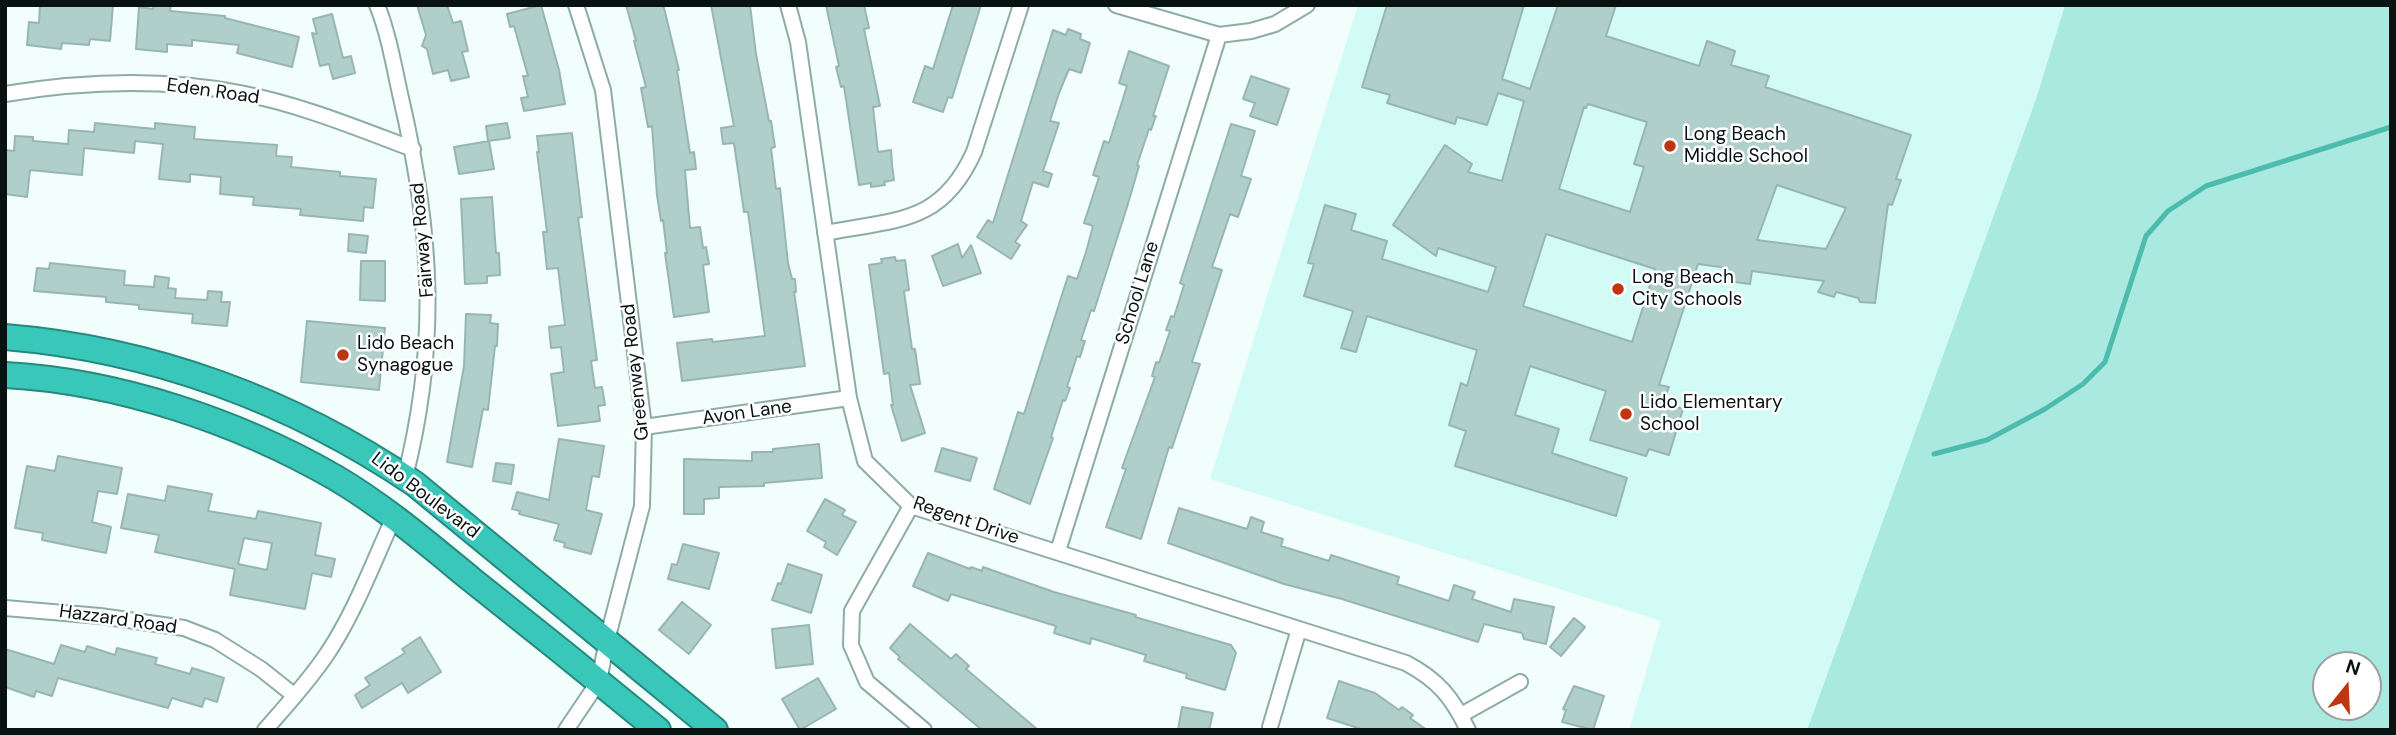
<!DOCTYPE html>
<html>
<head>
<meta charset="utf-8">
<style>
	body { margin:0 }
	#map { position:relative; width:2396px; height:735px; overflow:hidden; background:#f2fefc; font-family:"DM Sans",sans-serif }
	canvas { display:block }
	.frame { position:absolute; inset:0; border:7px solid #071211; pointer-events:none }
	.north { position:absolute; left:2312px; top:651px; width:70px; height:70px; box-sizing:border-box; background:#fff; border:2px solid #9ca0a0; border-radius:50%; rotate:18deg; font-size:19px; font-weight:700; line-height:28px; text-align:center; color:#071211 }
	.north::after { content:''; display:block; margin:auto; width:24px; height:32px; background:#be350f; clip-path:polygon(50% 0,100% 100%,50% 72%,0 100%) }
</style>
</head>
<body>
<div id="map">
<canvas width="2396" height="735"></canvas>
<div class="frame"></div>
<div class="north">N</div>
</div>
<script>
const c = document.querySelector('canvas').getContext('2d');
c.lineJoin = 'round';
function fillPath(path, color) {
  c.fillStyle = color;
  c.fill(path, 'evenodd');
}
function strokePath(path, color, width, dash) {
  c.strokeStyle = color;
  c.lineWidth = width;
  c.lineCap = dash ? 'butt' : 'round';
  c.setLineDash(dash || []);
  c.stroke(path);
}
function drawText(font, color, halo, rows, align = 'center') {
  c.font = font + ' "DM Sans",sans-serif';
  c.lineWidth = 5;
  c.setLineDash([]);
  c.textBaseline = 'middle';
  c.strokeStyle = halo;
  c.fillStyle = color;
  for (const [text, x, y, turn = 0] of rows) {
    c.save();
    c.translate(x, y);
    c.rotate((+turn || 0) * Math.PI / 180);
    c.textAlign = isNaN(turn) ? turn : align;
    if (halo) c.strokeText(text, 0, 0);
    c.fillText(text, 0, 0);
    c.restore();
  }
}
fillPath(new Path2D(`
	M1358 5H2065L2036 99 1807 730H1629L1661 621 1210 479Z`), '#d1fbf4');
fillPath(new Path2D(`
	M2065 5H2391V730H1807L2036 99ZM2368 665V707H2326V665Z`), '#aae9e0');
strokePath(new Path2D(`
	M1934 454 1987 440 2045 409 2083 384 2105 362 2146 236 2168 211 2206 186 2391 127`), '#4dbbae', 5);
const building = new Path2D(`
	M40 5H113L110 41 90 39 89 45 62 43 61 49 27 45 29 22 39 23Z
	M154 5H171L170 11 225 16V18L299 37 292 67 237 53 239 45 192 40V46L167 44V52L136 49 139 7 153 9Z
	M417 5H447L453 23 461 21 468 51 462 52 469 77 451 81 448 70 433 74 427 49 422 46 426 35Z
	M541 5 559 70 565 104 524 111 521 98 528 97 523 76H528L514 26 510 27 507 14Z
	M626 5H663L665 12 679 70H677L690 153 694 152 696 169 685 170 690 228 700 227 703 248 706 247 709 264 703 265 709 312 674 317 665 253H667L663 220 661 221 657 195 652 126 648 127 641 88 646 87 634 41H636Z
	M711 5H750L756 54 769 121H771L775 147 771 148 776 189 780 188 788 263 792 279H795L796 292H794L805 366 682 381 677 343 712 339 713 342 765 336 748 212H744L734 143 723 144 721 128 734 126Z
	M826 5H864L869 28 864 29 880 106 873 107 878 152 891 150 892 164 894 180 884 182 885 185 871 187V183L859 185 844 86 841 87 836 67 839 66Z
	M953 5H981L952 98 948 97 943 112 913 102 925 66 933 69Z
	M1387 5H1524L1502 79 1530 89 1558 5H1616L1606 36 1699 66 1707 41 1735 51 1731 65 1769 76 1765 87 1911 135 1896 179 1901 180 1892 205 1888 204 1875 303 1860 302 1858 298 1836 292 1834 297 1818 292 1824 281 1752 271 1750 284 1726 281 1728 268 1698 264 1659 385 1669 387 1663 403 1683 409 1669 455 1649 449 1646 456 1590 440 1606 391 1530 366 1515 415 1559 429 1552 453 1627 478 1616 516 1455 466 1466 431 1449 425 1461 383 1467 386 1477 350 1367 316 1356 352 1341 348 1353 311 1304 296 1314 264 1308 263 1325 205 1356 214 1351 230 1387 241 1382 259 1488 292 1496 267 1438 248 1436 256 1393 225 1445 145 1472 164 1468 172 1502 181 1524 101 1498 93 1487 125 1457 117 1455 124 1387 103 1390 95 1362 87ZM1588 104 1647 122 1634 164 1644 167 1630 212 1559 189 1584 107 1586 108ZM1777 185 1846 208 1826 249 1757 240ZM1546 234 1655 269 1632 342 1523 306Z
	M332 14 343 58 351 56 355 73 333 79 329 64 320 66 312 33 317 34 313 19Z
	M1068 29 1081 34 1080 39 1090 43 1081 73 1069 69 1059 93 1050 121 1059 123 1043 171 1052 174 1048 187 1033 182 1021 221 1027 225 1015 242 1020 245 1011 259 977 237 988 220 993 223 1053 30 1066 35Z
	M1129 51 1169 66 1153 116H1156L1151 130 1149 129 1137 165 1139 166 1127 207 1094 311 1091 310 1081 340 1085 341 1080 357 1077 356 1067 387 1070 388 1065 401 1063 400 1051 437 1053 438 1030 504 994 489 1018 412 1024 414 1068 276 1077 279 1086 252 1093 226 1084 223 1099 177 1093 175 1104 141 1109 143 1127 86 1119 83Z
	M1251 76 1289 89 1277 125 1250 116 1255 103 1243 99Z
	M95 123 155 129V123L195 127 194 139 277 145 276 156 292 157 291 167 340 172V176L376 179 373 208 364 207 363 221 300 215 301 209 253 205 254 197 220 194 221 177 190 174V182L159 179 163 144 135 141 134 153 84 148 82 175 30 170 27 197 5 194V150L14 151 15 136 33 137V141L68 144 69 130 94 132Z
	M507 123 510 138 488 141 486 126Z
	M1231 124 1255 131 1241 176 1251 179 1238 217 1230 214 1212 267 1222 270 1192 362 1200 364 1172 448 1169 447 1141 539 1106 527 1126 469 1122 468 1127 454 1155 377 1152 376 1156 362 1159 363 1170 331 1166 330 1171 316 1174 317 1184 285 1180 283Z
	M572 133 582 217 578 218 597 360 591 361 595 388 602 387 605 405 598 406 600 421 558 426 551 374 564 372 561 347 551 348 549 327 565 325 558 268 547 269 543 232H547L537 152H539L537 136Z
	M489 141 494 169 459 174 454 147Z
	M492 197 496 253H499L500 275 487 276V283L465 284 461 199Z
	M349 234 368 236 366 253 348 251Z
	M958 244 962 258 971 245 981 273 943 286 932 256Z
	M895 257 896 261 905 260 909 290 904 291 912 349H915L920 384 910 385 925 433 902 441 891 405H893L889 373 884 374 869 265 882 263 881 259Z
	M361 261H385V301L360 300Z
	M50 263 125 271 124 285 154 287 155 276 169 278 168 288 176 289 175 298 207 300 208 291 222 292 221 302H230L227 326 192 323 193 314 139 309V305L106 302V297L34 291 37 268 49 269Z
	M466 314 491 315 490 323 498 324 497 346H495L488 410 483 409 472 467 447 462 464 366Z
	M307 321 385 328 379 390 301 382Z
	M559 439 604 446 599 477 592 476 586 510 602 514 591 554 564 547 565 543 554 540 559 524 519 514 520 511 512 509 517 492 549 500Z
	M819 444 822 478 764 483V486L719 487V498L704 499V514H684V459L752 461V452H773V449Z
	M942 448 977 458 970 481 935 471Z
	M58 456 122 468 117 494 98 491 92 522 111 527 106 553 42 540 43 533 15 528 27 466 55 471Z
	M496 463 514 465 511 484 493 481Z
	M168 486 212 494 208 511 256 519 258 511 321 523 315 555 335 559 331 577 312 573 305 609 230 595 235 569 155 552 159 535 121 528 128 494 165 501ZM244 538 272 543 267 570 238 564Z
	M825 499 845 510 842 515 856 522 837 555 824 547 826 542 807 531Z
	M1179 508 1247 529 1251 517 1264 522 1261 532 1283 539 1281 546 1329 561 1331 555 1399 577 1397 584 1449 601 1454 585 1475 592 1472 599 1511 612 1514 599 1554 607 1546 644 1524 639 1522 633 1484 624 1478 642 1342 599 1284 584 1168 543Z
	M683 544 719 553 709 589 668 579 672 564 677 565Z
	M928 553 970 569 971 567 982 571 983 567 1054 592 1136 615 1135 617 1231 645 1236 653 1225 690 1186 678 1187 674 1144 661 1146 655 1091 638 1090 644 1054 633 1056 626 951 594 948 601 913 586Z
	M788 564 822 575 811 613 772 600 778 583 781 584Z
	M682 602 711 625 689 654 659 630Z
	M1574 618 1585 627 1561 656 1550 647Z
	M910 624 951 659 956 654 969 666 966 669 1038 730H982L957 709 898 659 900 657 890 648Z
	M809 625 813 664 776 668 772 629Z
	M420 637 441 672 408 693 402 683 362 708 355 695 370 685 365 678 405 653 402 649Z
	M61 645 85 652 87 646 115 655 117 648 157 658 155 664 190 674 192 668 224 678 217 702 205 698 202 707 172 698 168 708 58 678 52 696 36 691 34 697 5 687V649L54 664Z
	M818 678 836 709 800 730 782 699Z
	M1339 681 1375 693 1399 710 1402 707 1413 715 1410 718 1427 730H1364L1327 718Z
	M1574 686 1604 696 1593 730 1562 722 1566 710 1563 709Z
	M1182 707 1213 713 1209 730H1178Z`);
fillPath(building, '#b0cfca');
strokePath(building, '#98b6b1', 2);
const street = new Path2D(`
	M377 5C389 35 394 67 401 98 432 232 439 343 405 477
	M788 5 798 42 849 398 865 461 911 506 1406 663C1438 680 1452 697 1468 730
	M1116 5 1219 35 1251 31 1275 24 1307 5
	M5 94C83 81 162 78 240 93 299 104 357 128 413 149
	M825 233C896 219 941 225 974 152L1021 5
	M644 427 849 398
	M911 506 852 611 851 645 867 682 924 730
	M1058 551 1219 35
	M5 608 100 616 184 628 215 640 261 669 295 696
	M1461 715 1520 682
	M1270 727 1299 629
	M265 730C286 706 309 681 327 654 355 612 373 563 394 517
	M566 730 599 681 607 640 642 506 644 427 603 90 576 5`);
const highway = new Path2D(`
	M5 337C152 349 293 401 415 484L715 730
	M5 375C118 381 239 422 336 478 385 507 428 544 472 580 534 629 596 679 658 730`);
strokePath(street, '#8eaca7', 18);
strokePath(highway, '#27887e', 28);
strokePath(street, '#fff', 14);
strokePath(highway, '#38c7b9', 24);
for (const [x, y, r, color] of [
	[1670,146,7,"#be350f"],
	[1618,289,7,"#be350f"],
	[343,355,7,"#be350f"],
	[1626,414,7,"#be350f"]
]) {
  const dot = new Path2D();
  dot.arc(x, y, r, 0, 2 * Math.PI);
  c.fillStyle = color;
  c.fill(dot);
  strokePath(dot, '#fff', 2.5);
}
drawText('19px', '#071211', '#fff', [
	["Eden Road",213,92,8],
	["Fairway Road",423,240,-95],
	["School Lane",1138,293,-73],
	["Greenway Road",636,372,-96],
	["Avon Lane",747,413,-8],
	["Lido Boulevard",425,496,37],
	["Regent Drive",966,521,19],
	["Hazzard Road",118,620,8]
]);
drawText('19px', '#071211', '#fff', [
	["Long Beach",1684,135],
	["Middle School",1684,157],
	["Long Beach",1632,278],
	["City Schools",1632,300],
	["Lido Beach",357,344],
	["Synagogue",357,366],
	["Lido Elementary",1640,403],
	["School",1640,425]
], 'left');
</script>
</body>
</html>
